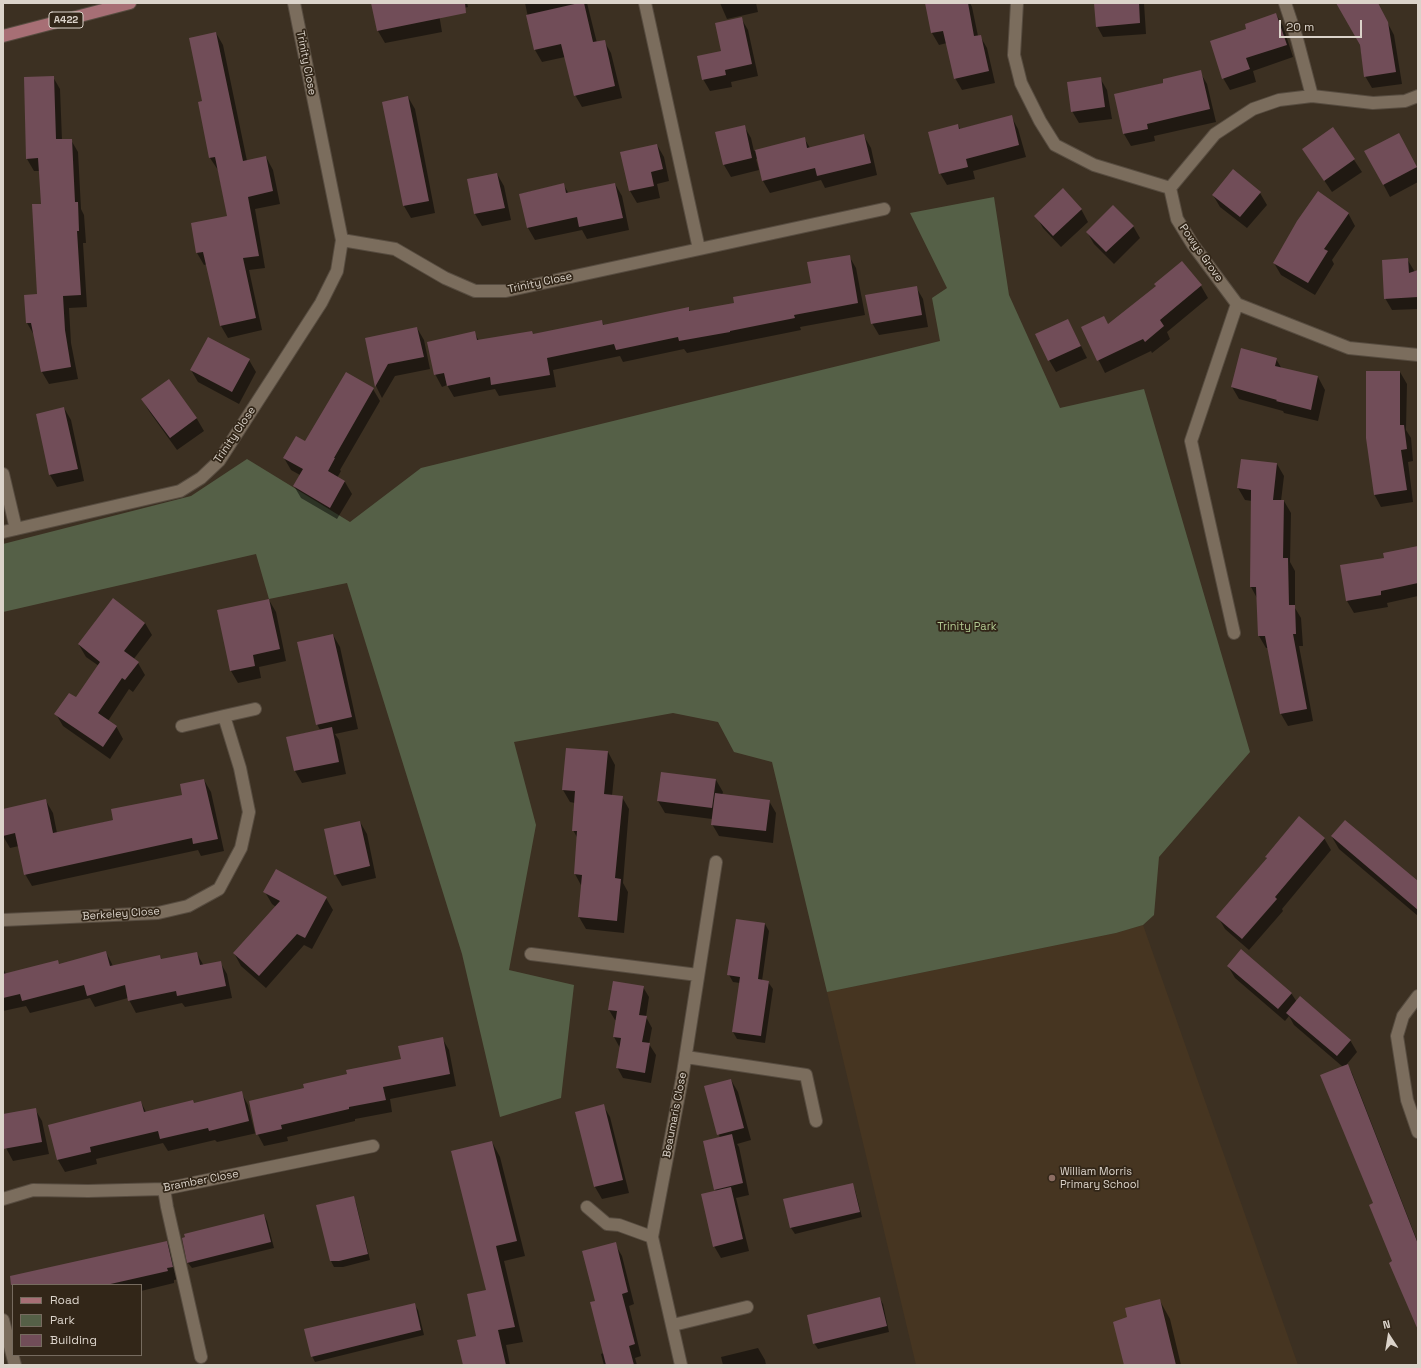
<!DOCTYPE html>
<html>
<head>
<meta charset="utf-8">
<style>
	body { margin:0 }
	#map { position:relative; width:1421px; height:1368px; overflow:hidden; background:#3c3022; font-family:"Space Grotesk",sans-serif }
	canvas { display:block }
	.frame { position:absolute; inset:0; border:4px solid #dbd3ca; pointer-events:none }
	.legend { position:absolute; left:12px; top:1284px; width:130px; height:72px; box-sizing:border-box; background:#322618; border:1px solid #766b5f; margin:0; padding:5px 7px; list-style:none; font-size:12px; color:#dbd3ca }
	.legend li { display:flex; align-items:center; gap:8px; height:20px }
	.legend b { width:20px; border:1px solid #766b5f }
	.north { position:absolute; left:1369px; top:1316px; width:40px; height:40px; -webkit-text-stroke:3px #322618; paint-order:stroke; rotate:348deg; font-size:11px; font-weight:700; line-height:16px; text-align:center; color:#dbd3ca }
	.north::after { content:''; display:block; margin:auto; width:14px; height:18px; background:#dbd3ca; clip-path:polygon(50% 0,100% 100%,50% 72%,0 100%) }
	.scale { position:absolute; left:1279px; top:20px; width:83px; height:18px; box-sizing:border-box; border:2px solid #dbd3ca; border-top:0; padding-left:5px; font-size:12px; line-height:14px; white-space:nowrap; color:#dbd3ca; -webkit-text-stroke:3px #322618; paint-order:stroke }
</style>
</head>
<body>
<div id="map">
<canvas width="1421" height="1368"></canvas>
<div class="frame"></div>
<ul class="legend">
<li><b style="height:5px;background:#a76f75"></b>Road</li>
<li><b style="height:11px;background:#556047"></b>Park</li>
<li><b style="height:11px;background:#714d58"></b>Building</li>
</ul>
<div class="north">N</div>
<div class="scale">20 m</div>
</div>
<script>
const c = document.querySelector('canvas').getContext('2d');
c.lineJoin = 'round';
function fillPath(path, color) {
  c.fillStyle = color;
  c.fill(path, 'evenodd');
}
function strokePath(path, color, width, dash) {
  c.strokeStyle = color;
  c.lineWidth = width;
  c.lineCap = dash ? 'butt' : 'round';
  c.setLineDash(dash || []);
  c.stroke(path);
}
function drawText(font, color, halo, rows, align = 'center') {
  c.font = font + ' "Space Grotesk",sans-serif';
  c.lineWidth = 3.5;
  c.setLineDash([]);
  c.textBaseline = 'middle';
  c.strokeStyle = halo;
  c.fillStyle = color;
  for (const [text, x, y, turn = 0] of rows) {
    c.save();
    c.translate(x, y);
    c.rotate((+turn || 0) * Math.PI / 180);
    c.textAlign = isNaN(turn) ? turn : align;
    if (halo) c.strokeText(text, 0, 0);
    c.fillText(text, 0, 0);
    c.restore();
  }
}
fillPath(new Path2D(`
	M1143 925 1298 1365H916L827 992 1116 933Z`), '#463521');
fillPath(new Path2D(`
	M994 197 1009 295 1060 408 1144 389 1250 752 1159 857 1154 915 1143 925 1116 933 827 992 772 762 734 752 718 722 673 713 514 742 536 825 509 970 574 985 561 1098 500 1117 462 954 347 583 269 599 256 554 3 612V544L191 496 247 459 350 522 421 468 940 341 932 298 947 288 910 213Z`), '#556047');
fillPath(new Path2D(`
	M372 3H467L468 7 439 14 442 32 385 43 378 31Z
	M525 3H587L597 43 604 41 611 53 622 98 582 107 575 95 565 57 542 62 535 50Z
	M720 3H756L758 12 727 19Z
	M926 3H970L972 7 978 36H980L987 48 995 83 962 90 955 78 947 43 939 45 932 33Z
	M1095 3H1144L1146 34 1103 37 1097 26Z
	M1338 3H1377L1394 35 1402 84 1372 88 1365 76 1360 45Z
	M1276 14 1283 26 1293 57 1253 71 1256 82 1230 90 1223 78 1248 29Z
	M741 18 748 30 758 76 731 82 732 87 710 91 703 79 722 52Z
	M216 33 223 45 247 161 266 157 273 170 280 204 255 209 265 268 249 270 262 330 228 338 221 326 207 264 204 265 197 253 228 217 218 170 210 158 203 102Z
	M1200 72 1207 84 1216 122 1154 136 1155 141 1131 146 1124 134 1115 95 1164 83Z
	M53 77 60 89 62 140H71L78 152 81 209 84 215 86 243H83L87 307 69 308 71 343 78 379 49 384 42 372 34 335 27 323 38 295 42 205 40 171H34L27 159Z
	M1100 78 1107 90 1112 119 1079 123 1072 111Z
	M408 97 415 109 435 213 411 218 404 206Z
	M1011 116 1018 129 1026 157 973 171 975 179 947 185 940 173 958 125 960 129Z
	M744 126 751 138 754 151 804 138 810 148 864 136 871 148 877 175 825 188 821 180 770 193 763 181 758 158 756 159 759 170 731 177 724 165Z
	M1333 128 1362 172 1332 192 1303 149Z
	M657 145 664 157 669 181 657 184 660 198 637 203 630 191 621 152Z
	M1405 146 1418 170V182L1390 197 1366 152Z
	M497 174 504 186 511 220 482 226 475 214 468 180Z
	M563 184 569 194 615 184 622 196 629 230 587 239 582 230 535 240 528 228 520 194Z
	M1260 193 1267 205 1247 228 1220 207 1213 195Z
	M1081 209 1088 222 1061 247 1043 228 1036 216Z
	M1348 213 1355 226 1332 260 1334 264 1315 295 1281 275 1274 263Z
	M1133 226 1140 238 1114 264 1094 244 1087 232Z
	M849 256 856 268 865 315 800 327 801 330 687 353 684 349 623 362 620 356 553 370 556 387 499 396 495 389 454 397 447 385 442 387 435 374 474 332 479 341 534 335 602 321 604 326 688 308 690 311 735 304 812 283Z
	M1407 259 1415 272 1418 271V309L1392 310 1385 298Z
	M1182 262 1201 286 1208 298 1167 332 1170 339 1152 353 1151 351 1105 373 1082 327 1109 325 1157 287Z
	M916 287 923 299 928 327 879 335 872 323Z
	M1068 320 1087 358 1056 372 1049 360Z
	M417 328 424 340 430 369 395 376 382 398 376 386 366 339Z
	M1276 359 1282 369 1318 377 1325 390 1318 421 1284 413 1283 411 1239 399 1232 387Z
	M249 360 256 372 239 404 198 382 191 370Z
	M1400 372 1407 384 1406 430 1411 438 1413 461 1408 462 1413 502 1381 507 1374 494Z
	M169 380 197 419 204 431 177 450 149 411 142 399Z
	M373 389 380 401 340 470 341 471 337 478 345 482 352 494 337 519 301 498 294 486 300 475 291 470 284 458 306 442Z
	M64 408 71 420 84 481 57 487 50 475Z
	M1277 464 1284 476 1281 501H1284L1291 513 1290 562 1295 571V608L1301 618 1303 646H1299L1313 721 1288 726 1281 714 1268 648H1266L1259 636 1257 598 1251 587 1252 501 1245 500 1238 488Z
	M1418 551V596L1387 603 1388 607 1354 613 1347 601 1385 559Z
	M269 600 276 612 286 661 259 667 261 678 238 683 231 671 218 611Z
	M145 623 152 635 133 660 138 663 145 675 133 692 129 689 108 721 116 726 123 739 110 759 63 726 56 714 76 699 99 666 86 657 79 645Z
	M333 635 340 647 358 729 335 734 339 740 346 774 302 783 295 771 288 737 320 730 317 724Z
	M608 752 615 765 612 796 622 797 629 809 623 883 628 892 624 933 586 929 579 917 582 887 575 874 578 839 573 830 575 803 570 802 563 790Z
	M204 780 211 792 224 851 201 856 198 850 32 886 25 874 19 846 10 848 3 836V810L46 801 53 813 57 833 114 820 183 796Z
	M716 780 723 792 722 795 769 801 776 813 773 843 719 836 712 824V819L665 813 658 801Z
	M360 822 367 834 376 878 342 886 335 874Z
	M1332 837 1418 883V916L1339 849Z
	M1324 838 1331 850 1282 909 1283 911 1249 950 1225 929 1218 917 1267 859 1266 857Z
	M265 892 326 898 333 910 312 949 304 945 266 988 241 966 234 953 276 907 272 904Z
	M765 924 769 931 762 981 768 982 773 989 765 1043 737 1039 733 1032 740 983 733 982 729 975Z
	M106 952 113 966 160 956 162 960 197 954 204 966 220 962 227 974 232 998 185 1007 182 1003 136 1013 128 998 95 1007 90 998 30 1013 26 1006 3 1011V968L6 974 57 961 60 965Z
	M1228 966 1291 993 1297 1002 1350 1040 1357 1052 1347 1064 1352 1073 1418 1243V1321L1394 1262 1375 1204 1343 1067 1294 1025 1289 1016 1285 1021 1235 978Z
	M643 987 649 997 646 1017 652 1028 649 1044 656 1055 651 1083 623 1078 617 1067 620 1048 614 1037 617 1020H615L609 1010Z
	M442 1038 449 1050 456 1086 390 1099 392 1112 355 1119V1121L287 1137 288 1141 264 1146 257 1133 217 1142 215 1140 168 1151 163 1143 96 1159 97 1164 65 1172 58 1160 49 1126 141 1102 146 1112 194 1104 241 1092 248 1105 255 1133 305 1089 348 1074 402 1060Z
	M731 1080 738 1092 751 1140 737 1144 739 1147 749 1195 736 1198 749 1251 721 1258 714 1246 716 1192 715 1189 720 1138 705 1087Z
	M603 1105 610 1117 629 1193 602 1199 595 1187 576 1112Z
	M35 1109 42 1121 49 1154 13 1161 6 1148 3 1135V1115Z
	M492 1142 500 1157 525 1256 504 1261 523 1342 506 1345 510 1365H464L477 1336 487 1291Z
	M852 1184 855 1190 862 1217 795 1234 791 1228 784 1200Z
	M353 1197 356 1203 370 1260 343 1267H334L331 1261 317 1205Z
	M264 1215 267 1221 274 1248 192 1268 188 1263 183 1238Z
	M167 1242 174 1254 179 1279 174 1280V1283L141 1291V1285H46Z
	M615 1244 622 1256 634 1304 629 1306 641 1356 635 1358 637 1365H604L601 1354 604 1353 596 1302Z
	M880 1299 883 1304 889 1332 818 1349 814 1343Z
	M1160 1301 1170 1319 1181 1365H1125L1128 1318Z
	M414 1304 418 1310 424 1335 315 1362 312 1356Z
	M758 1348 765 1360 766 1365H723L721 1357Z`), '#0007');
fillPath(new Path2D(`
	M371 3H465L466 13 377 31Z
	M579 3H584L593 42 605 40 615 86 574 96 561 44 534 50 526 15Z
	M925 3H968L974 36 981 35 989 71 954 79 943 31 931 33Z
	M1094 3H1139L1140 23 1096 27Z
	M1336 3H1378L1388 22 1396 72 1364 77 1360 45Z
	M1276 13 1287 45 1246 58 1250 69 1222 79 1210 41 1246 29 1245 24Z
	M742 17 752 64 725 70 726 75 702 80 697 56 721 51 715 23Z
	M216 32 243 161 266 156 273 191 248 197 259 256 243 258 256 318 220 326 203 252 196 253 191 223 227 216 215 157 209 158 198 102 202 101 189 38Z
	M1201 70 1210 109 1147 124 1148 129 1123 134 1114 94 1163 83V79Z
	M54 76 56 139H72L75 202H78L79 231H77L81 295 63 296 65 330 71 367 41 372 31 323H26L24 295 37 294 32 204H41L38 158 26 159 24 77Z
	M1101 77 1105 107 1071 112 1067 82Z
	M408 96 429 201 403 206 382 102Z
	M1012 115 1019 145 966 159 968 167 939 174 928 132 958 124 959 129Z
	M745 125 752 158 723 165 715 132Z
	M1333 127 1355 159 1324 181 1302 149Z
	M1399 133 1417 167 1383 185 1364 151Z
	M864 134 871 163 817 176 815 168 762 181 755 150 805 137 807 148Z
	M657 144 663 169 651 172 654 186 629 191 620 152Z
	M1233 169 1261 192 1240 217 1212 195Z
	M497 173 505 208 474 214 467 179Z
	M564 183 566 193 615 183 623 218 579 227 577 217 527 228 519 194Z
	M1063 188 1082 209 1053 236 1034 216Z
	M1318 191 1349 213 1324 249 1328 251 1308 283 1273 263 1297 221Z
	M1113 205 1134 226 1106 252 1086 232Z
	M850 255 858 303 794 315 795 318 730 331V332L679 341 678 337 616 350 614 344 547 358 550 375 491 385 490 377 447 386 444 373 434 375 427 342 475 331 477 340 532 331 533 334 602 320 603 325 689 307V311L734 303 733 297 811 283 807 262Z
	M1408 258 1409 273 1418 270V297L1384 299 1382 260Z
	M1182 261 1202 285 1160 320 1164 326 1145 342 1143 339 1097 361 1081 327 1104 316 1108 324 1156 286 1154 284Z
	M917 286 922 315 871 324 865 295Z
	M1068 319 1081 346 1048 361 1035 334Z
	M417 327 424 357 388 364 375 387 365 338Z
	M208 337 250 359 232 392 190 370Z
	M1241 348 1277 358 1275 366 1318 376 1311 410 1276 401 1277 400 1231 387Z
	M1366 371H1400V425H1404L1407 449 1401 450 1407 490 1374 495 1366 438Z
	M346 372 374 388 334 458H335L328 471 345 481 330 508 293 486 303 469 283 458 296 436 305 441Z
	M169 379 197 418 170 438 141 399Z
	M64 407 78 469 49 475 36 414Z
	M1241 459 1277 463 1273 500H1284L1283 558H1288L1289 605H1295L1296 634H1293L1307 709 1280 714 1265 636H1258L1256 587H1250L1251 490 1237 488Z
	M1418 546V583L1381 591V595L1346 601 1340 565 1384 558 1383 553Z
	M113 598 145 623 124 651 139 662 125 680 122 678 98 713 117 726 103 747 54 714 69 693 76 697 100 662 78 644Z
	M269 599 280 649 253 655 255 666 230 671 217 610Z
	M333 634 352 717 316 725 297 642Z
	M332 727 339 762 294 771 286 737Z
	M566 748 608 751 604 794 623 796 615 878 621 879 617 921 578 917 582 875 574 874 577 831H572L575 791 562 790Z
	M661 772 716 779 712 808 657 801Z
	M204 779 218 839 193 844 192 838 24 875 15 833 3 836V809L46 799 53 833 113 820 111 809 182 795 180 784Z
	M715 793 770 800 766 831 711 825Z
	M1299 816 1325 838 1275 897 1277 899 1242 939 1216 917 1267 858 1265 857Z
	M1345 820 1418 881V910L1331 836Z
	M360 821 370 866 334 875 324 829Z
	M276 869 327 897 305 938 297 934 259 976 233 953 280 901 263 892Z
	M736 919 765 923 758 979 769 981 761 1036 732 1032 740 977 727 975Z
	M1241 949 1292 993 1278 1009 1227 966Z
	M106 951 110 966 160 955 161 959 197 952 200 965 221 961 226 986 177 996 176 991 128 1001 125 985 87 996 84 985 22 1001 20 994 3 998V974L58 960 59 964Z
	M613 981 644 986 639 1015 647 1016 642 1042 650 1043 645 1073 616 1068 621 1038 613 1037 617 1011 608 1010Z
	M1300 996 1351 1040 1337 1056 1286 1013Z
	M443 1037 450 1074 383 1087 386 1100 349 1107V1109L281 1125 282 1129 256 1135 249 1101 304 1088 303 1084 347 1074 346 1070 401 1059 398 1046Z
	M1348 1064 1418 1244V1330L1389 1263 1392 1261 1369 1205 1373 1203 1320 1075Z
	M731 1079 744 1128 717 1135 704 1086Z
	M242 1091 249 1121 209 1131 208 1128 160 1139 158 1131 90 1147 91 1152 57 1160 48 1125 141 1101 144 1112 193 1100 194 1103Z
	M604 1104 623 1180 594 1187 575 1112Z
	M36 1108 42 1142 3 1149V1114Z
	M732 1134 743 1183 714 1190 703 1141Z
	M492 1141 517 1241 496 1246 515 1327 498 1330 506 1365H463L457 1340 476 1336 467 1294 486 1290 451 1151Z
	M853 1183 860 1212 790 1228 783 1199Z
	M731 1187 743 1239 713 1247 701 1194Z
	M354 1196 368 1254 339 1261H330L316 1205Z
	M264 1214 271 1242 187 1263 182 1238 185 1237 184 1234Z
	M167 1241 173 1267 167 1268 168 1271 106 1285H11L10 1276Z
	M616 1242 628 1292 622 1294 635 1344 629 1346 634 1365H606L590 1302 595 1301 582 1251Z
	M880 1297 887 1326 813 1344 807 1315Z
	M1160 1299 1176 1365H1124L1113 1322 1127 1317 1125 1308Z
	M415 1303 421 1330 311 1357 304 1329Z`), '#714d58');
const minor = new Path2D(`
	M645 3 699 249
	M1017 3 1014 55 1021 83 1040 121 1055 145 1094 165 1170 188 1177 219 1193 245 1237 304 1349 348 1418 355
	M1285 3 1297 39 1312 96
	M1170 188 1215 134 1253 109 1279 100 1312 96 1373 103 1405 101 1418 96
	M342 240 395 249 445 278 475 291H506L884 209
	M3 474 16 529
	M3 532 180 491 201 478 219 461 321 303 337 271 342 240 294 3
	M1234 633 1191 441 1237 304
	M224 716 255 709
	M3 920 158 913 188 906 219 889 241 848 249 812 240 768 224 716 182 726
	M531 954 698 975
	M1418 996 1403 1016 1397 1036 1407 1100 1418 1132
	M686 1057 806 1075 816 1121
	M164 1189 167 1207 201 1357
	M3 1199 33 1190 88 1191 164 1189 373 1146
	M587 1207 607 1224 619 1225 652 1237
	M3 1320 15 1365
	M673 1325 747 1307
	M681 1365 652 1237 682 1079 716 862`);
const major = new Path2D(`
	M3 36 130 3`);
strokePath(minor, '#574c40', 14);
strokePath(major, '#574c40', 14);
strokePath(minor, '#7b6d5d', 12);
strokePath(major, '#a76f75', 12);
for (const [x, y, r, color] of [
	[1052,1178,4,"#8d6e63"]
]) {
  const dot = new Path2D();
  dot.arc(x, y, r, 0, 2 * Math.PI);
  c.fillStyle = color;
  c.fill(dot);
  strokePath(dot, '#322618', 1.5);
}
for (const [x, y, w] of [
	[66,20,34]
]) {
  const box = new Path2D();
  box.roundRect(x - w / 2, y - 8, w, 16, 3);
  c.fillStyle = '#322618';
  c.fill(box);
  strokePath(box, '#dbd3ca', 1);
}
drawText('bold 10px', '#dbd3ca', null, [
	["A422",66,20]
]);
drawText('11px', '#dbd3ca', '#322618', [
	["Trinity Close",306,63,79],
	["Powys Grove",1201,253,55],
	["Trinity Close",540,283,-12],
	["Trinity Close",235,435,-56],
	["Berkeley Close",121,914,-4],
	["Beaumaris Close",675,1115,-79],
	["Bramber Close",201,1181,-11]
]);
drawText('11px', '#b0c890', '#322618', [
	["Trinity Park",967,627]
]);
drawText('11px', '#dbd3ca', '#322618', [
	["William Morris",1060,1172],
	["Primary School",1060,1185]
], 'left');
</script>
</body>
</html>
